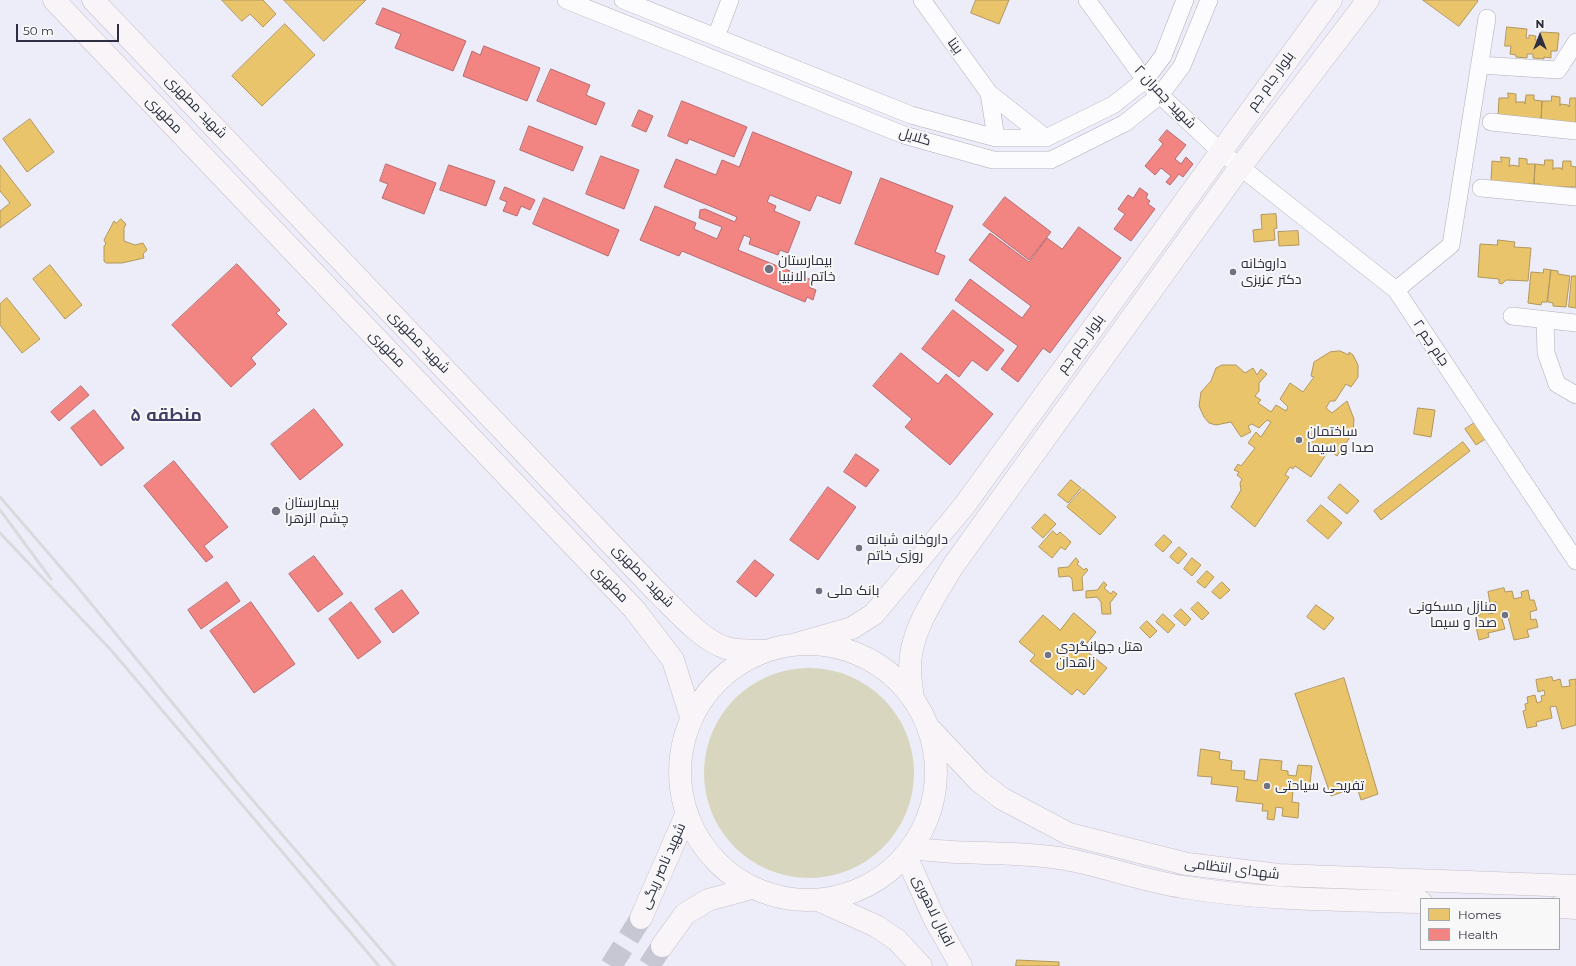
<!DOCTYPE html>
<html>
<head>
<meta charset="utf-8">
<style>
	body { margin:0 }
	#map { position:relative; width:1576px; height:966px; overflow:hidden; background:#ededf9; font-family:Montserrat,sans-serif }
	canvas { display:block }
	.legend { position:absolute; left:1420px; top:898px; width:140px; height:52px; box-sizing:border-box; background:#f8f8f8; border:1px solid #a7a7af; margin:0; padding:5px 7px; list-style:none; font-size:12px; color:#2d2e41 }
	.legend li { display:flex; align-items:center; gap:8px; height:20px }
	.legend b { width:20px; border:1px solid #a7a7af }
	.north { position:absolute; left:1520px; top:16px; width:40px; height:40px; -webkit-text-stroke:3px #f8f8f8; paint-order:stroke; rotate:0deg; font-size:11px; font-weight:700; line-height:16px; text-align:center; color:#2d2e41 }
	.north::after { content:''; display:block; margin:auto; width:14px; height:18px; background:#2d2e41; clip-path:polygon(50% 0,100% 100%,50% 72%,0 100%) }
	.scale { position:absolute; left:16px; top:24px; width:103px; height:18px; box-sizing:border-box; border:2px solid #2d2e41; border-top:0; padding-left:5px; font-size:12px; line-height:14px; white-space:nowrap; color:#2d2e41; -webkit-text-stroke:3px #f8f8f8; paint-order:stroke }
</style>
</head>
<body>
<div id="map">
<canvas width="1576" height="966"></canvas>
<ul class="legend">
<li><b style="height:11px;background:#e9c46a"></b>Homes</li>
<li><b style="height:11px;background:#f28482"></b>Health</li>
</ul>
<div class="north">N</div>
<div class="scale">50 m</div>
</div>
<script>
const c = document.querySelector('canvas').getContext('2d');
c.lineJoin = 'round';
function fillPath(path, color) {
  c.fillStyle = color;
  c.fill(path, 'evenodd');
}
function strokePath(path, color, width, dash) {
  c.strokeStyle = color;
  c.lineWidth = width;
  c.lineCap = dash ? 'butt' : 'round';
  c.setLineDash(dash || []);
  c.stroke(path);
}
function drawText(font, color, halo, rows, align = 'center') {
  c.font = font + ' Montserrat,Cairo,sans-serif';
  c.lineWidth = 4;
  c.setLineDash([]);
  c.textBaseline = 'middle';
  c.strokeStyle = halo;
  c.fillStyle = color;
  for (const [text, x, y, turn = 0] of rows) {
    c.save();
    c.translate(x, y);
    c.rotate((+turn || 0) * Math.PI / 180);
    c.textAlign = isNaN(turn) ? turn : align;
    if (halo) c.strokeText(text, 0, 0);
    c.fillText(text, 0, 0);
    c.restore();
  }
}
fillPath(new Path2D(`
	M704 773a105 105 0 1 1 210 0a105 105 0 1 1-210 0Z`), '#d9d6bf');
const homes = new Path2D(`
	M222 0H263L276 14 263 27 250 14 242 21Z
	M284 0H366L324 41Z
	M976 0H1009L999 24 971 13Z
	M1423 0H1477L1478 1 1459 26Z
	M285 24 315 55 262 106 232 76Z
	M1507 27 1527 29 1526 38H1529V35L1536 36 1535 40H1540L1541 32 1559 33 1557 51H1551V58L1544 57V59L1533 58V54H1527V58L1516 57V55L1510 54 1511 46H1505Z
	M1508 93 1516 94V103L1517 102H1525V104L1526 95H1534V100L1542 101 1541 120 1498 117 1499 98H1508Z
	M1552 96 1560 97V106L1561 104 1568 105 1569 107 1570 98H1576V124L1541 120 1542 101H1551Z
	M30 119 54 152 27 172 3 139Z
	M1501 157 1510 158 1509 167 1511 165 1518 166 1519 167V158L1527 159V164H1535L1534 184H1527V185L1491 181 1492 161 1501 162Z
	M1545 160H1553V170L1554 168H1561L1562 170 1563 161H1571V166L1576 167V187H1540V184H1534L1535 164 1544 165Z
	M0 165 31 205 0 228V211L10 203 0 191Z
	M1276 214 1277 228 1274 229 1275 240 1254 242 1253 230 1262 229 1261 215Z
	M121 219 126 224 124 228V241L135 245 143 243 147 250 143 254 144 258 122 263H106L104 261V246L106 244 104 240 114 221 116 223Z
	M1298 231 1299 245 1279 246 1278 232Z
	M1498 240 1515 242 1514 247 1531 248 1528 281 1506 280 1502 284 1499 283V279L1478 277 1480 244 1497 245Z
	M50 265 82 305 65 319 33 279Z
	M1544 269 1551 270 1547 302H1542L1541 305 1528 303 1531 272 1543 273Z
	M1551 270 1558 271V274L1570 276 1566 307 1553 306V303L1548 302Z
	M1572 276H1576V308L1569 307Z
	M7 298 40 339 22 353 0 325V304Z
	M1340 351 1349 355V352L1353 355 1358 365V377L1351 387 1346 384 1335 401H1330L1326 408 1332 413 1347 401 1354 419 1353 433 1337 456 1329 450 1311 477 1295 466 1293 469 1290 467 1285 475 1289 477 1255 527 1231 507 1241 490 1240 483 1242 479 1237 475 1239 472 1234 470 1238 464 1241 466 1255 448 1248 443 1256 432 1261 437 1271 422 1267 420 1259 428 1252 424 1248 426 1251 432 1241 437 1231 422 1216 425 1209 423 1204 417 1199 406 1201 392 1211 381 1216 368 1222 365H1236L1245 373 1253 368 1257 375 1261 369 1267 374 1259 383V391L1255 396 1261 400 1258 403 1271 412 1276 405 1286 411 1288 407 1280 399 1290 383 1303 392 1314 377 1311 376 1314 362 1330 352Z
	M1418 408 1435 410 1431 437 1414 434Z
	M1476 422 1487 438 1476 445 1465 429Z
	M1463 442 1470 451 1381 520 1374 511Z
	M1071 480 1081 488 1068 503 1058 495Z
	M1340 484 1359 501 1347 514 1328 498Z
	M1083 489 1116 517 1100 535 1067 507Z
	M1321 505 1342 523 1328 539 1307 521Z
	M1045 514 1056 524 1043 538 1032 528Z
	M1053 531 1057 535 1060 532 1071 542 1065 550 1061 547 1052 558 1039 547Z
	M1164 535 1172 542 1163 552 1155 545Z
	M1179 547 1187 554 1178 564 1170 557Z
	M1076 558 1079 562 1077 564 1084 570 1086 568 1088 570 1082 577 1083 590 1073 591 1072 579 1069 576 1059 577 1058 568 1068 567Z
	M1192 558 1201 565 1192 576 1184 569Z
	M1207 571 1214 577 1205 588 1197 582Z
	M1104 582 1107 585 1104 588 1111 594 1113 591 1117 594 1110 603 1111 614H1102L1101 602 1097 597 1086 598V591L1097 590Z
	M1222 582 1230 590 1220 599 1212 592Z
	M1504 588 1505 592 1512 591 1514 599 1522 597 1521 592 1528 590 1530 600H1534L1537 610 1530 612 1531 620 1536 619 1538 627 1527 630 1529 637 1514 640 1508 617 1502 619 1505 629 1488 633 1489 637 1479 640 1475 622 1478 621 1477 616 1480 615 1479 609 1487 607 1489 614 1494 613 1493 607 1497 606 1496 602 1490 603 1488 592Z
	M1198 602 1209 613 1202 620 1191 609Z
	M1316 605 1334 618 1324 630 1307 617Z
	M1181 609 1191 619 1185 626 1174 616Z
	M1074 613 1096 632 1083 648 1107 668 1084 695 1077 689 1072 695 1030 661 1035 655 1019 642 1043 615 1060 630Z
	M1163 614 1175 625 1168 633 1156 622Z
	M1147 621 1157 631 1150 638 1140 628Z
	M1552 677 1553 681 1560 679 1562 687 1570 686 1569 680 1576 679V725L1562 729 1556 706 1550 707 1552 718 1536 722 1537 726 1527 728 1523 711 1526 710 1525 704 1528 703 1527 697 1535 695 1537 703 1542 701 1541 696 1545 695 1544 690 1538 692 1536 680Z
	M1344 678 1378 794 1361 800 1357 787 1331 796 1295 694Z
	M1201 749 1220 752 1219 759 1232 761 1231 770 1245 771 1244 779 1257 781 1260 759 1282 761 1281 770 1288 771V775L1296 776 1298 765 1312 766 1309 792 1293 790 1292 802 1299 803 1298 818 1282 816 1283 808 1276 807 1274 820 1267 819 1268 811H1262L1263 804 1236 801 1238 787 1211 784 1212 777 1198 776Z
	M1017 960 1059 962V966H1016Z`);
fillPath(homes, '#e9c46a');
strokePath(homes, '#b1975e', 1);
const health = new Path2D(`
	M383 8 466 41 453 71 395 48 401 34 376 24Z
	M484 46 540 68 527 101 463 76 472 51 480 55Z
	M551 69 590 85 586 95 605 103 596 125 537 101Z
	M682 101 747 127 734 157 689 139 687 144 668 136Z
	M639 110 653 116 646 132 632 126Z
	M529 126 583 147 573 171 520 150Z
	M1167 130 1186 145 1175 159 1181 164 1186 157 1193 164 1183 177 1179 174 1170 185 1166 182 1171 176 1161 168 1155 175 1145 166 1163 144 1159 140Z
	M753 132 852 172 840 204 817 195 810 211 770 195 767 202 776 206 774 211 800 222 788 253 780 250 778 255 749 244 751 238 744 235 738 250 812 280 809 287 816 290 813 300 807 297 805 302 682 251 679 256 640 240 655 206 696 223 694 229 717 239 722 227 699 218 700 210 705 209 735 222 737 217 664 187 676 159 716 175 722 160 739 167Z
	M601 156 639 170 624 209 586 194Z
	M386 164 436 183 424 214 382 198 388 184 380 181Z
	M449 165 495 181 486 206 440 190Z
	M881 178 953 206 935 252 945 256 938 275 855 244Z
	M505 187 535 200 530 210 521 206 517 216 503 211 507 202 500 199Z
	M1140 188 1148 194 1146 198 1150 201 1148 204 1155 209 1131 241 1114 229 1125 214 1118 209 1128 195 1133 198Z
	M1005 197 1051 232 1029 260 983 225Z
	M544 198 619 230 608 256 533 224Z
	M1079 227 1121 258 1050 353 1043 348 1018 382 1001 369 1018 346 955 300 970 279 1022 318 1031 306 969 260 990 233 1029 262 1047 238 1062 249Z
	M237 264 280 310 276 313 287 324 251 358 256 364 231 387 172 325Z
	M953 310 1004 350 987 371 972 360 959 377 922 349Z
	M901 353 938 384 946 374 993 414 950 465 905 427 912 419 873 386Z
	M81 386 89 395 59 421 51 412Z
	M314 409 343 445 300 480 271 444Z
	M94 410 124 448 101 466 71 428Z
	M856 454 879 470 866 487 844 472Z
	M174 461 228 527 204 546 213 557 206 562 144 486Z
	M828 487 856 507 818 560 790 540Z
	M314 556 343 594 318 612 289 574Z
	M755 560 774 575 756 597 737 582Z
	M227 582 240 601 201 629 188 610Z
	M402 590 419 613 393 633 375 609Z
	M251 602 295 664 254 693 210 631Z
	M351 602 381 642 358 659 329 619Z`);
fillPath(health, '#f28482');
strokePath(health, '#b76a6e', 1);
strokePath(new Path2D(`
	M611 966 641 918
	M649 966 662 946`), '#c7c7d4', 22, [22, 11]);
const minor = new Path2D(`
	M566 0 904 135 993 160H1051L1125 123 1160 95 1182 66 1209 0
	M623 0 911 115 996 138H1046L1113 105 1145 80 1163 56 1185 0
	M922 0 989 93 1046 138
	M1087 0 1145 80 1160 95 1220 151 1396 290 1576 561
	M716 37 730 0
	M1480 65 1558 70 1576 42
	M989 93 996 138
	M1491 122 1576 131
	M1481 188 1576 197
	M1396 290 1451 245 1487 18
	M1512 316 1576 323
	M1545 320 1546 353 1557 384 1576 395`);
const major = new Path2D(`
	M54 0 634 609 673 660 691 717
	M93 0 656 591C675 609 701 640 726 648 738 651 751 651 764 651
	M680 772a128 128 0 1 1 256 0a128 128 0 1 1-256 0Z
	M796 644 852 628 874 614 964 506 1331 0
	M913 698C912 689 910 679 910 670 909 632 934 598 953 566L1241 166 1368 0
	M931 730 979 781 1001 798 1069 834 1187 864 1279 875 1576 886
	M911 848C962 856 1014 850 1065 859 1104 866 1143 881 1183 887 1261 900 1342 900 1421 902
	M906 856 934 918 961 966
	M818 900 876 926 897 940 921 966
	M1559 907 1576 908
	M641 918 686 815
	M662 946 685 914 708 900 752 888`);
strokePath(minor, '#aeaebb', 18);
strokePath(major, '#c6bfca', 23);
strokePath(minor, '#fcfcfe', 17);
strokePath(major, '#f8f4f8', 22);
strokePath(new Path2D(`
	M0 497 75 584 238 783 395 966
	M0 510 51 579
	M0 533 111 650 379 966`), '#d9d9de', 3);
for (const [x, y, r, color] of [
	[769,269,5,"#707181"],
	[1233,272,4,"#707181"],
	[1299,440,4,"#707181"],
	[276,511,5,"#707181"],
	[859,548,4,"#707181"],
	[819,591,4,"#707181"],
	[1505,615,4,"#707181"],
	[1048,655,4,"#707181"],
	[1267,786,4,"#707181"]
]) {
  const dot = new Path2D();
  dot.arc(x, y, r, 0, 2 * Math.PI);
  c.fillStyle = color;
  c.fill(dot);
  strokePath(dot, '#f8f8f8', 1.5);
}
drawText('14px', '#2d2e41', '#f8f8f8', [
	["بینا",955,46,54],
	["بلوار جام جم",1271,81,-54],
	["شهید چمران ۲",1165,97,46],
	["شهید مطهری",196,107,46],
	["مطهری",164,115,46],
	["گلایل",915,137,17],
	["شهید مطهری",419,342,46],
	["جام جم ۲",1431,343,56],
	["بلوار جام جم",1081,344,-54],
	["مطهری",387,349,46],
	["شهید مطهری",643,576,46],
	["مطهری",610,584,46],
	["شهید ناصر ریگی",663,866,-66],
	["شهدای انتظامی",1232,869,7],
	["اقبال لاهوری",933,911,64]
]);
drawText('14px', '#2d2e41', '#f8f8f8', [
	["بیمارستان",778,261],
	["خاتم الانبیا",778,277],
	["داروخانه",1241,264],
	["دکتر عزیزی",1241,280],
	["ساختمان",1307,432],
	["صدا و سیما",1307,448],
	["بیمارستان",285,503],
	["چشم الزهرا",285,519],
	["داروخانه شبانه",867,540],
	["روزی خاتم",867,556],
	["بانک ملی",827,591],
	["منازل مسکونی",1497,607,"right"],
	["صدا و سیما",1497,623,"right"],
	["هتل جهانگردی",1056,647],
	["زاهدان",1056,663],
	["تفریحی سیاحتی",1275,786]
], 'left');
drawText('bold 18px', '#3f3e67', '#f8f8f8', [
	["منطقه ۵",166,416]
]);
</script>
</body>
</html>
